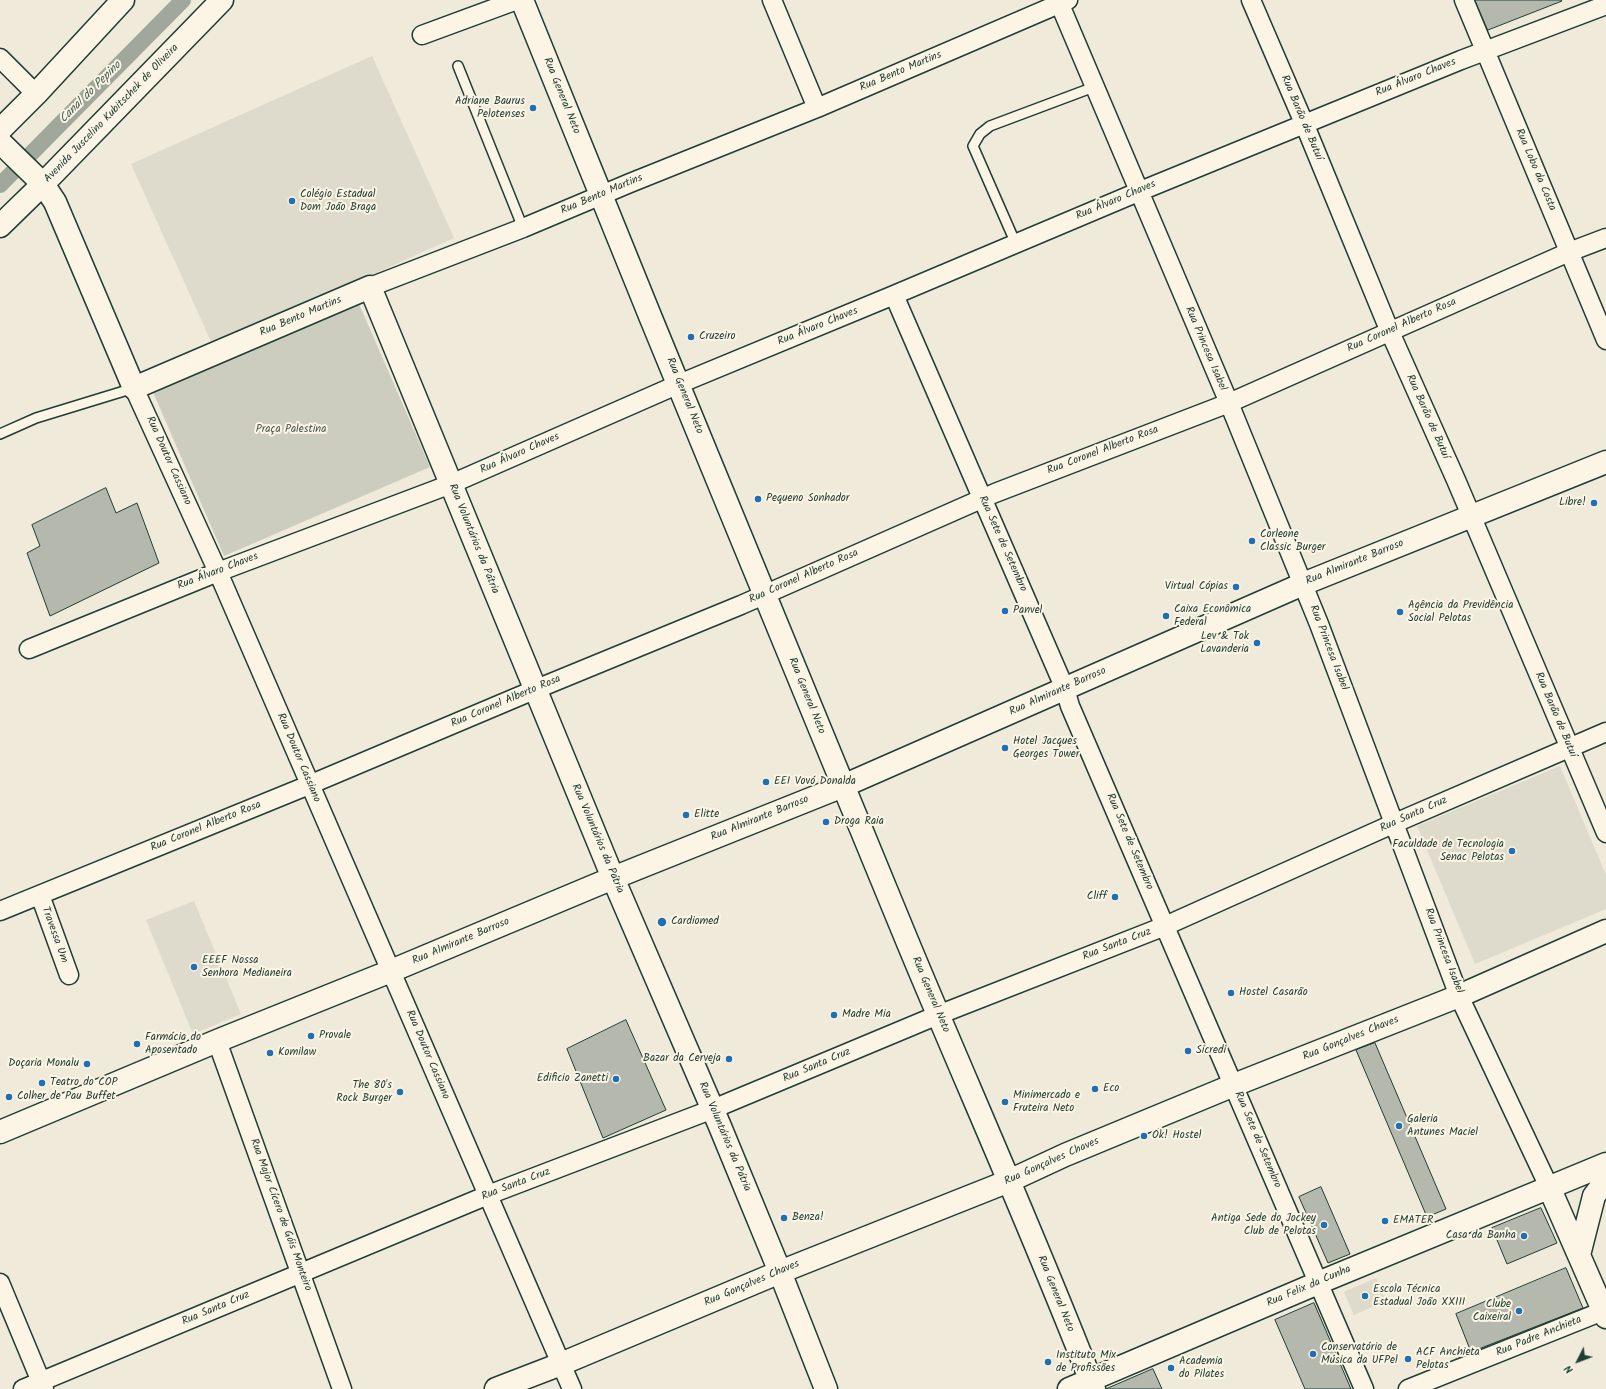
<!DOCTYPE html>
<html>
<head>
<meta charset="utf-8">
<style>
	body { margin:0 }
	#map { position:relative; width:1606px; height:1389px; overflow:hidden; background:#efeada; font-family:Kalam,sans-serif }
	canvas { display:block }
	.north { position:absolute; left:1558px; top:1341px; width:40px; height:40px; -webkit-text-stroke:3px #fcf5e5; paint-order:stroke; rotate:228deg; font-size:11px; font-weight:700; line-height:16px; text-align:center; color:#1f3d34 }
	.north::after { content:''; display:block; margin:auto; width:14px; height:18px; background:#1f3d34; clip-path:polygon(50% 0,100% 100%,50% 72%,0 100%) }
</style>
</head>
<body>
<div id="map">
<canvas width="1606" height="1389"></canvas>
<div class="north">N</div>
</div>
<script>
const c = document.querySelector('canvas').getContext('2d');
c.lineJoin = 'round';
function fillPath(path, color) {
  c.fillStyle = color;
  c.fill(path, 'evenodd');
}
function strokePath(path, color, width, dash) {
  c.strokeStyle = color;
  c.lineWidth = width;
  c.lineCap = dash ? 'butt' : 'round';
  c.setLineDash(dash || []);
  c.stroke(path);
}
function drawText(font, color, halo, rows, align = 'center') {
  c.font = font + ' Kalam,sans-serif';
  c.lineWidth = 4;
  c.setLineDash([]);
  c.textBaseline = 'middle';
  c.strokeStyle = halo;
  c.fillStyle = color;
  for (const [text, x, y, turn = 0] of rows) {
    c.save();
    c.translate(x, y);
    c.rotate((+turn || 0) * Math.PI / 180);
    c.textAlign = isNaN(turn) ? turn : align;
    if (halo) c.strokeText(text, 0, 0);
    c.fillText(text, 0, 0);
    c.restore();
  }
}
fillPath(new Path2D(`
	M372 56 454 238 213 346 131 164Z
	M1560 766 1606 875V909L1475 964 1417 826Z
	M194 901 241 1014 193 1034 146 920Z
	M1376 1278 1386 1301 1354 1315 1344 1292Z`), '#dedbcc');
fillPath(new Path2D(`
	M359 304 430 467 224 556 153 392Z`), '#cccdbf');
strokePath(new Path2D(`
	M0 185 183 0`), '#9fa89a', 16);
const building = new Path2D(`
	M1475 0H1561L1562 1 1488 30Z
	M106 488 116 513 137 503 159 563 50 616 27 553 40 546 32 525Z
	M626 1020 666 1110 603 1138 567 1049Z
	M1375 1043 1446 1209 1427 1217 1356 1050Z
	M1321 1187 1350 1254 1328 1263 1299 1197Z
	M1541 1208 1557 1243 1507 1264 1492 1228Z
	M1566 1268 1583 1308 1471 1352 1456 1314Z
	M1314 1303 1351 1389H1305L1275 1320Z
	M1153 1369 1162 1389H1106Z`);
fillPath(building, '#b5b9ad');
strokePath(building, '#1f3d34', 1);
const service = new Path2D(`
	M458 66 523 228
	M1016 244 973 146 980 134 990 126 1094 87
	M0 434 36 418 134 388`);
const minor = new Path2D(`
	M772 0 817 108
	M1058 0 1229 403 1319 624 1459 996 1549 1187
	M1251 0 1304 123 1390 332 1456 480 1606 833
	M1464 0 1606 340
	M422 35 517 0
	M0 58 36 94
	M370 287 523 228 630 183 817 108 1068 0
	M894 295 1065 689 1070 706 1364 1389
	M134 388 218 572 572 1389
	M29 649 218 572 451 484 679 384 894 295 1138 192 1461 60 1606 5
	M40 895 69 975
	M0 911 309 785 534 690 741 605 995 493 1229 403 1569 252 1606 238
	M217 1041 342 1389
	M0 1283 44 1389
	M23 1389 488 1195 713 1109 938 1015 1165 926 1395 823 1606 732
	M1408 1389 1603 1311`);
const tertiary = new Path2D(`
	M522 0C649 315 778 630 908 943 970 1092 1036 1239 1094 1389
	M0 142 43 184 55 202 134 388 370 287 613 878 719 1124 780 1272 826 1389
	M0 1132 217 1041 391 971 613 878 843 786 1303 584 1606 462
	M1549 1187 1606 1317
	M1579 1255 1594 1196 1606 1180
	M496 1389 561 1364 780 1272 1009 1181 1065 1155 1234 1085 1459 996 1606 931
	M1069 1389 1318 1283 1606 1164`);
const secondary = new Path2D(`
	M0 130 36 94 123 0
	M0 226 43 184 222 0`);
strokePath(service, '#1f3d34', 12);
strokePath(minor, '#1f3d34', 21);
strokePath(tertiary, '#1f3d34', 25);
strokePath(secondary, '#1f3d34', 25);
strokePath(service, '#fcf5e5', 9);
strokePath(minor, '#fcf5e5', 18);
strokePath(tertiary, '#fcf5e5', 22);
strokePath(secondary, '#fcf5e5', 22);
for (const [x, y, r, color] of [
	[533,108,4,"#1f6fb2"],
	[292,201,4,"#1f6fb2"],
	[691,337,4,"#1f6fb2"],
	[758,499,4,"#1f6fb2"],
	[1594,503,4,"#1f6fb2"],
	[1252,541,4,"#1f6fb2"],
	[1236,587,4,"#1f6fb2"],
	[1005,611,4,"#1f6fb2"],
	[1400,612,4,"#1f6fb2"],
	[1166,616,4,"#1f6fb2"],
	[1257,643,4,"#1f6fb2"],
	[1005,748,4,"#1f6fb2"],
	[766,782,4,"#1f6fb2"],
	[686,815,4,"#1f6fb2"],
	[826,822,4,"#1f6fb2"],
	[1512,851,4,"#1f6fb2"],
	[1115,897,4,"#1f6fb2"],
	[662,922,5,"#1f6fb2"],
	[194,967,4,"#1f6fb2"],
	[1231,993,4,"#1f6fb2"],
	[834,1015,4,"#1f6fb2"],
	[311,1036,4,"#1f6fb2"],
	[137,1044,4,"#1f6fb2"],
	[1188,1051,4,"#1f6fb2"],
	[270,1053,4,"#1f6fb2"],
	[729,1059,4,"#1f6fb2"],
	[87,1064,4,"#1f6fb2"],
	[616,1079,4,"#1f6fb2"],
	[42,1083,4,"#1f6fb2"],
	[1095,1089,4,"#1f6fb2"],
	[400,1092,4,"#1f6fb2"],
	[9,1097,4,"#1f6fb2"],
	[1005,1102,4,"#1f6fb2"],
	[1399,1126,4,"#1f6fb2"],
	[1144,1136,4,"#1f6fb2"],
	[784,1218,4,"#1f6fb2"],
	[1385,1221,4,"#1f6fb2"],
	[1324,1225,4,"#1f6fb2"],
	[1524,1236,4,"#1f6fb2"],
	[1365,1296,4,"#1f6fb2"],
	[1519,1311,4,"#1f6fb2"],
	[1313,1354,4,"#1f6fb2"],
	[1408,1359,4,"#1f6fb2"],
	[1048,1362,4,"#1f6fb2"],
	[1171,1368,4,"#1f6fb2"]
]) {
  const dot = new Path2D();
  dot.arc(x, y, r, 0, 2 * Math.PI);
  c.fillStyle = color;
  c.fill(dot);
  strokePath(dot, '#fcf5e5', 1.5);
}
drawText('11px', '#1f3d34', '#fcf5e5', [
	["Rua Bento Martins",901,72,-23],
	["Rua Álvaro Chaves",1416,78,-22],
	["Rua General Neto",561,96,68],
	["Avenida Juscelino Kubitschek de Oliveira",112,114,-46],
	["Rua Barão de Butuí",1301,118,67],
	["Rua Lobo da Costa",1535,170,67],
	["Rua Bento Martins",602,195,-23],
	["Rua Álvaro Chaves",1116,201,-23],
	["Rua Bento Martins",301,317,-23],
	["Rua Coronel Alberto Rosa",1402,326,-24],
	["Rua Álvaro Chaves",818,327,-22],
	["Rua Princesa Isabel",1205,349,67],
	["Rua General Neto",684,396,68],
	["Rua Barão de Butuí",1427,417,66],
	["Rua Coronel Alberto Rosa",1103,451,-21],
	["Rua Álvaro Chaves",520,454,-24],
	["Rua Doutor Cassiano",168,461,66],
	["Rua Voluntários da Pátria",473,539,68],
	["Rua Sete de Setembro",1002,544,66],
	["Rua Almirante Barroso",1355,563,-22],
	["Rua Álvaro Chaves",218,572,-21],
	["Rua Coronel Alberto Rosa",804,577,-24],
	["Rua Princesa Isabel",1328,648,69],
	["Rua Almirante Barroso",1058,692,-24],
	["Rua General Neto",806,696,68],
	["Rua Coronel Alberto Rosa",506,702,-23],
	["Rua Barão de Butuí",1555,715,67],
	["Rua Doutor Cassiano",298,758,67],
	["Rua Santa Cruz",1414,815,-24],
	["Rua Almirante Barroso",760,819,-22],
	["Rua Coronel Alberto Rosa",206,827,-22],
	["Rua Voluntários da Pátria",597,839,67],
	["Rua Sete de Setembro",1129,842,67],
	["Travessa Um",54,935,70],
	["Rua Almirante Barroso",461,942,-23],
	["Rua Santa Cruz",1117,945,-21],
	["Rua Princesa Isabel",1443,951,69],
	["Rua General Neto",930,995,67],
	["Rua Gonçalves Chaves",1351,1039,-22],
	["Rua Doutor Cassiano",427,1055,67],
	["Rua Santa Cruz",817,1066,-23],
	["Rua Voluntários da Pátria",724,1137,67],
	["Rua Sete de Setembro",1257,1140,67],
	["Rua Gonçalves Chaves",1052,1162,-24],
	["Rua Santa Cruz",516,1185,-21],
	["Rua Major Cícero de Góis Monteiro",280,1215,70],
	["Rua Gonçalves Chaves",752,1284,-23],
	["Rua Felix da Cunha",1309,1287,-23],
	["Rua General Neto",1055,1294,68],
	["Rua Santa Cruz",216,1309,-23],
	["Rua Padre Anchieta",1539,1337,-22]
]);
drawText('11px', '#1f3d34', '#fcf5e5', [
	["Adriane Baurus",525,102,"right"],
	["Pelotenses",525,115,"right"],
	["Colégio Estadual",300,195],
	["Dom João Braga",300,208],
	["Cruzeiro",699,337],
	["Pequeno Sonhador",766,499],
	["Libre!",1586,503,"right"],
	["Corleone",1260,535],
	["Classic Burger",1260,548],
	["Virtual Cópias",1228,587,"right"],
	["Agência da Previdência",1408,606],
	["Social Pelotas",1408,619],
	["Caixa Econômica",1174,610],
	["Federal",1174,623],
	["Panvel",1013,611],
	["Lev & Tok",1249,637,"right"],
	["Lavanderia",1249,650,"right"],
	["Hotel Jacques",1013,742],
	["Georges Tower",1013,755],
	["EEI Vovó Donalda",774,782],
	["Elitte",694,815],
	["Droga Raia",834,822],
	["Faculdade de Tecnologia",1504,845,"right"],
	["Senac Pelotas",1504,858,"right"],
	["Cliff",1107,897,"right"],
	["Cardiomed",671,922],
	["EEEF Nossa",202,961],
	["Senhora Medianeira",202,974],
	["Hostel Casarão",1239,993],
	["Madre Mia",842,1015],
	["Provale",319,1036],
	["Farmácia do",145,1038],
	["Aposentado",145,1051],
	["Sicredi",1196,1051],
	["Komilaw",278,1053],
	["Bazar da Cerveja",721,1059,"right"],
	["Doçaria Monalu",79,1064,"right"],
	["Edificio Zanetti",608,1079,"right"],
	["Teatro do COP",50,1083],
	["The 80's",392,1086,"right"],
	["Rock Burger",392,1099,"right"],
	["Eco",1103,1089],
	["Minimercado e",1013,1096],
	["Fruteira Neto",1013,1109],
	["Colher de Pau Buffet",17,1097],
	["Galeria",1407,1120],
	["Antunes Maciel",1407,1133],
	["Ok! Hostel",1152,1136],
	["Benza!",792,1218],
	["Antiga Sede do Jockey",1316,1219,"right"],
	["Club de Pelotas",1316,1232,"right"],
	["EMATER",1393,1221],
	["Casa da Banha",1516,1236,"right"],
	["Escola Técnica",1373,1290],
	["Estadual João XXIII",1373,1303],
	["Clube",1511,1305,"right"],
	["Caixeiral",1511,1318,"right"],
	["Conservatório de",1321,1348],
	["Música da UFPel",1321,1361],
	["ACF Anchieta",1416,1353],
	["Pelotas",1416,1366],
	["Instituto Mix",1056,1356],
	["de Profissões",1056,1369],
	["Academia",1179,1362],
	["do Pilates",1179,1375]
], 'left');
drawText('11px', '#425a50', '#fcf5e5', [
	["Praça Palestina",291,430]
]);
drawText('italic 12px', '#455d53', '#fcf5e5', [
	["Canal do Pepino",91,93,-45]
]);
</script>
</body>
</html>
